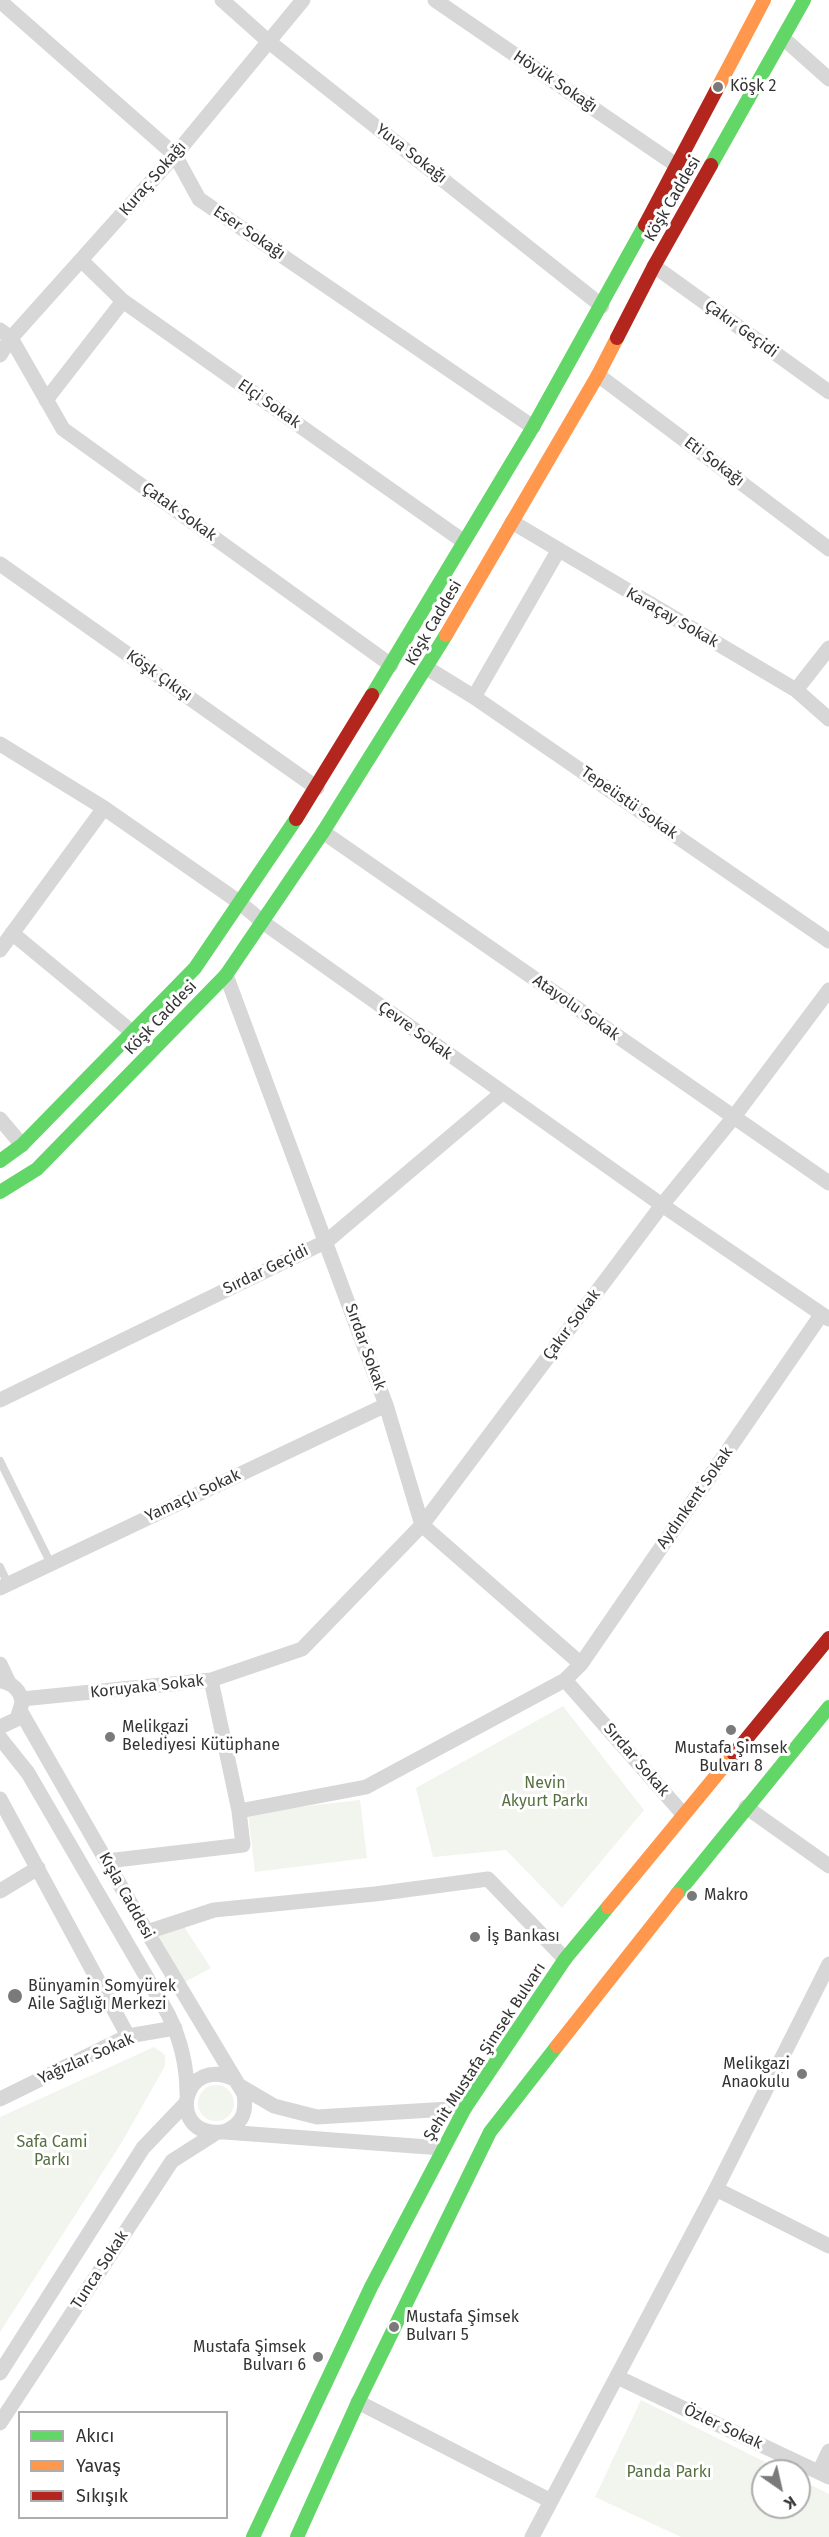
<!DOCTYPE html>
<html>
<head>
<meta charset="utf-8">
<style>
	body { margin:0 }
	#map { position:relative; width:829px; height:2537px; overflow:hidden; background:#fff; font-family:"Fira Sans",sans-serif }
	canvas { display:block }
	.legend { position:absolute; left:18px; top:2411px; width:210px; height:108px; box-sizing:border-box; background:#fff; border:2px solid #adadad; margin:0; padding:8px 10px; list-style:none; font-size:18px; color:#333 }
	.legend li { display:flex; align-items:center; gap:12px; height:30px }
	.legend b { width:30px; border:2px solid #adadad }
	.north { position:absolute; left:751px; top:2459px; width:60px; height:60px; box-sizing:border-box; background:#fff; border:2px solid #adadad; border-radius:50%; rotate:146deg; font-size:16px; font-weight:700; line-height:24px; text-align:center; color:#333 }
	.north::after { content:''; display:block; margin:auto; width:21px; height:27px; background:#7a7a7a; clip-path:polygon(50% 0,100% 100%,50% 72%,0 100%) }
</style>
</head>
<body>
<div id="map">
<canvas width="829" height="2537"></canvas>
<ul class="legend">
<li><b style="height:8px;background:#63d668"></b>Akıcı</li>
<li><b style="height:8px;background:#ff974d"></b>Yavaş</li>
<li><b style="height:8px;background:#b3261e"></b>Sıkışık</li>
</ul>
<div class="north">K</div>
</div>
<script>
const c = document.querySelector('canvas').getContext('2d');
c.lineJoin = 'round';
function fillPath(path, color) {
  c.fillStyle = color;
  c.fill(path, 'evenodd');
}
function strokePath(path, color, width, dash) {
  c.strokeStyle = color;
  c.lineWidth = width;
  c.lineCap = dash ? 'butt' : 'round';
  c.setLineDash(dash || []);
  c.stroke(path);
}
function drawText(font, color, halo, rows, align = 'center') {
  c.font = font + ' "Fira Sans",sans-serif';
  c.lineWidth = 6;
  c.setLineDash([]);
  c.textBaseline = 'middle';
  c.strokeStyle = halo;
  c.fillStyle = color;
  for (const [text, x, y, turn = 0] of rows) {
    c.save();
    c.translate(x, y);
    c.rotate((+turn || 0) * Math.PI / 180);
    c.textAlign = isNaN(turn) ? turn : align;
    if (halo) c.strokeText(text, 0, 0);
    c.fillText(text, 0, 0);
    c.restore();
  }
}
fillPath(new Path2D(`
	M563 1706 644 1810 562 1908 506 1850 433 1857 416 1788Z
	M360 1800 367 1858 255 1872 248 1813Z
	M179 1919 211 1968 181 1984 150 1933Z
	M154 2047 165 2055V2066L122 2142 0 2332V2117Z
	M198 2103a18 18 0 1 1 36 0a18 18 0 1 1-36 0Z
	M641 2400 783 2471H763V2507H799V2479L829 2494V2537H681L595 2497Z`), '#f1f5ed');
strokePath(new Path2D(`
	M0 1461 51 1564
	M0 1567 8 1584`), '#d7d7d7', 8);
strokePath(new Path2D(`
	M222 0 268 41 602 306
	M435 0 676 165
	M0 1 175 155 199 199 533 427
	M783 38 829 79
	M81 260 123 301 463 541
	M654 266 829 392
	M0 330 11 338 63 429 391 665
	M0 355 11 338 175 155 303 0
	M598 375 829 549
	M46 400 123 301
	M512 522 796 690 829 719
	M0 564 317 788
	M427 668 474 697 829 941
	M796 690 829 648
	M474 697 558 551
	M0 744 104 808 239 902 264 923 662 1205 829 1319
	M323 832 829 1183
	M12 933 132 1032
	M0 950 104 808
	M226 975 386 1405 422 1525 581 1664
	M0 1119 22 1145
	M0 1400 327 1241 502 1093
	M0 1588 386 1405
	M0 1664 9 1683
	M565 1680 683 1814
	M0 1681C13 1683 21 1691 22 1703L17 1719 0 1727
	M22 1699 211 1680 302 1649 422 1525 662 1205 733 1118 829 990
	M21 1712 147 1932 244 2094C246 2107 245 2119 233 2127 227 2132 219 2133 211 2132 168 2126 185 2056 234 2079
	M0 1738 28 1773 168 2014C181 2040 187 2065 187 2094
	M0 1799 128 2036
	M746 1807 829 1866
	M239 1811 366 1787 565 1680 581 1664 821 1315
	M107 1861 243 1845 239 1811 211 1680
	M0 1891 38 1868
	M147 1932 214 1910 375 1894 488 1879 565 1959
	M240 2086 274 2106 317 2117 465 2108
	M0 2099 128 2036 175 2028
	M225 2132 442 2148
	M716 2189 829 2246
	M0 2373 143 2148 186 2103
	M617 2377 829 2477
	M358 2402 551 2501
	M0 2423 172 2161 216 2133
	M819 2472 829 2451
	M532 2537 716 2189 829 1964`), '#d7d7d7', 15);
strokePath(new Path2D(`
	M711 165 804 0
	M372 695 533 427 645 225
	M0 1161 22 1145 195 968 296 819
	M0 1192 37 1169 226 975 323 832 446 635
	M677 1894 829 1707
	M253 2537 371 2287 465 2108 565 1959 608 1907
	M297 2537 358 2402 490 2132 557 2046`), '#63d668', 14);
strokePath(new Path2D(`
	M716 91 764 0
	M446 635 598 375 617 338
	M608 1907 734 1754
	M557 2046 677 1894`), '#ff974d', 14);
strokePath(new Path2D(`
	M645 225 716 91
	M617 338 654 266 711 165
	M296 819 372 695
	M734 1754 829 1638`), '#b3261e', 14);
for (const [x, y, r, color] of [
	[718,87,6,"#7a7a7a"],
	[731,1730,6,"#7a7a7a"],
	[110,1737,6,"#7a7a7a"],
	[692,1896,6,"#7a7a7a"],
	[475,1937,6,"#7a7a7a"],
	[15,1996,8,"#7a7a7a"],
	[802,2074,6,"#7a7a7a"],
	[394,2327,6,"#7a7a7a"],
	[318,2357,6,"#7a7a7a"]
]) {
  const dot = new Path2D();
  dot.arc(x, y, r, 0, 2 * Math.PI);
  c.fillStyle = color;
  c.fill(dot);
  strokePath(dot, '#fff', 2);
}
drawText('16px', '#333', '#fff', [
	["Höyük Sokağı",555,82,34],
	["Yuva Sokağı",411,154,38],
	["Kuraç Sokağı",153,179,-49],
	["Köşk Caddesi",673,199,-60],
	["Eser Sokağı",249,233,34],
	["Çakır Geçidi",741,329,36],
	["Elçi Sokak",269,404,35],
	["Eti Sokağı",714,462,37],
	["Çatak Sokak",179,512,36],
	["Karaçay Sokak",672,618,30],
	["Köşk Caddesi",434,623,-60],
	["Köşk Çıkışı",159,676,35],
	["Tepeüstü Sokak",629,803,35],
	["Atayolu Sokak",576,1008,35],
	["Köşk Caddesi",161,1018,-46],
	["Çevre Sokak",415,1031,36],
	["Sırdar Geçidi",266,1270,-26],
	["Çakır Sokak",572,1325,-53],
	["Sırdar Sokak",365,1347,70],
	["Yamaçlı Sokak",193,1496,-25],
	["Aydınkent Sokak",695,1498,-55],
	["Koruyaka Sokak",147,1687,-6],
	["Sırdar Sokak",636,1760,49],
	["Kışla Caddesi",126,1896,61],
	["Şehit Mustafa Şimsek Bulvarı",485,2052,-57],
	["Yağızlar Sokak",86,2059,-24],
	["Tunca Sokak",100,2270,-57],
	["Özler Sokak",723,2427,25]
]);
drawText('16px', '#333', '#fff', [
	["Köşk 2",730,87],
	["Melikgazi",122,1728],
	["Belediyesi Kütüphane",122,1746],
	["Mustafa Şimsek",731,1749,"center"],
	["Bulvarı 8",731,1767,"center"],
	["Makro",704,1896],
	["İş Bankası",487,1937],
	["Bünyamin Somyürek",28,1987],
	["Aile Sağlığı Merkezi",28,2005],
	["Melikgazi",790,2065,"right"],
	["Anaokulu",790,2083,"right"],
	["Mustafa Şimsek",406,2318],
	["Bulvarı 5",406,2336],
	["Mustafa Şimsek",306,2348,"right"],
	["Bulvarı 6",306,2366,"right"]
], 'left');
drawText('16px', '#56703f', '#fff', [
	["Nevin",545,1784],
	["Akyurt Parkı",545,1802],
	["Safa Cami",52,2143],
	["Parkı",52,2161],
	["Panda Parkı",669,2473]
]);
</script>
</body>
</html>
